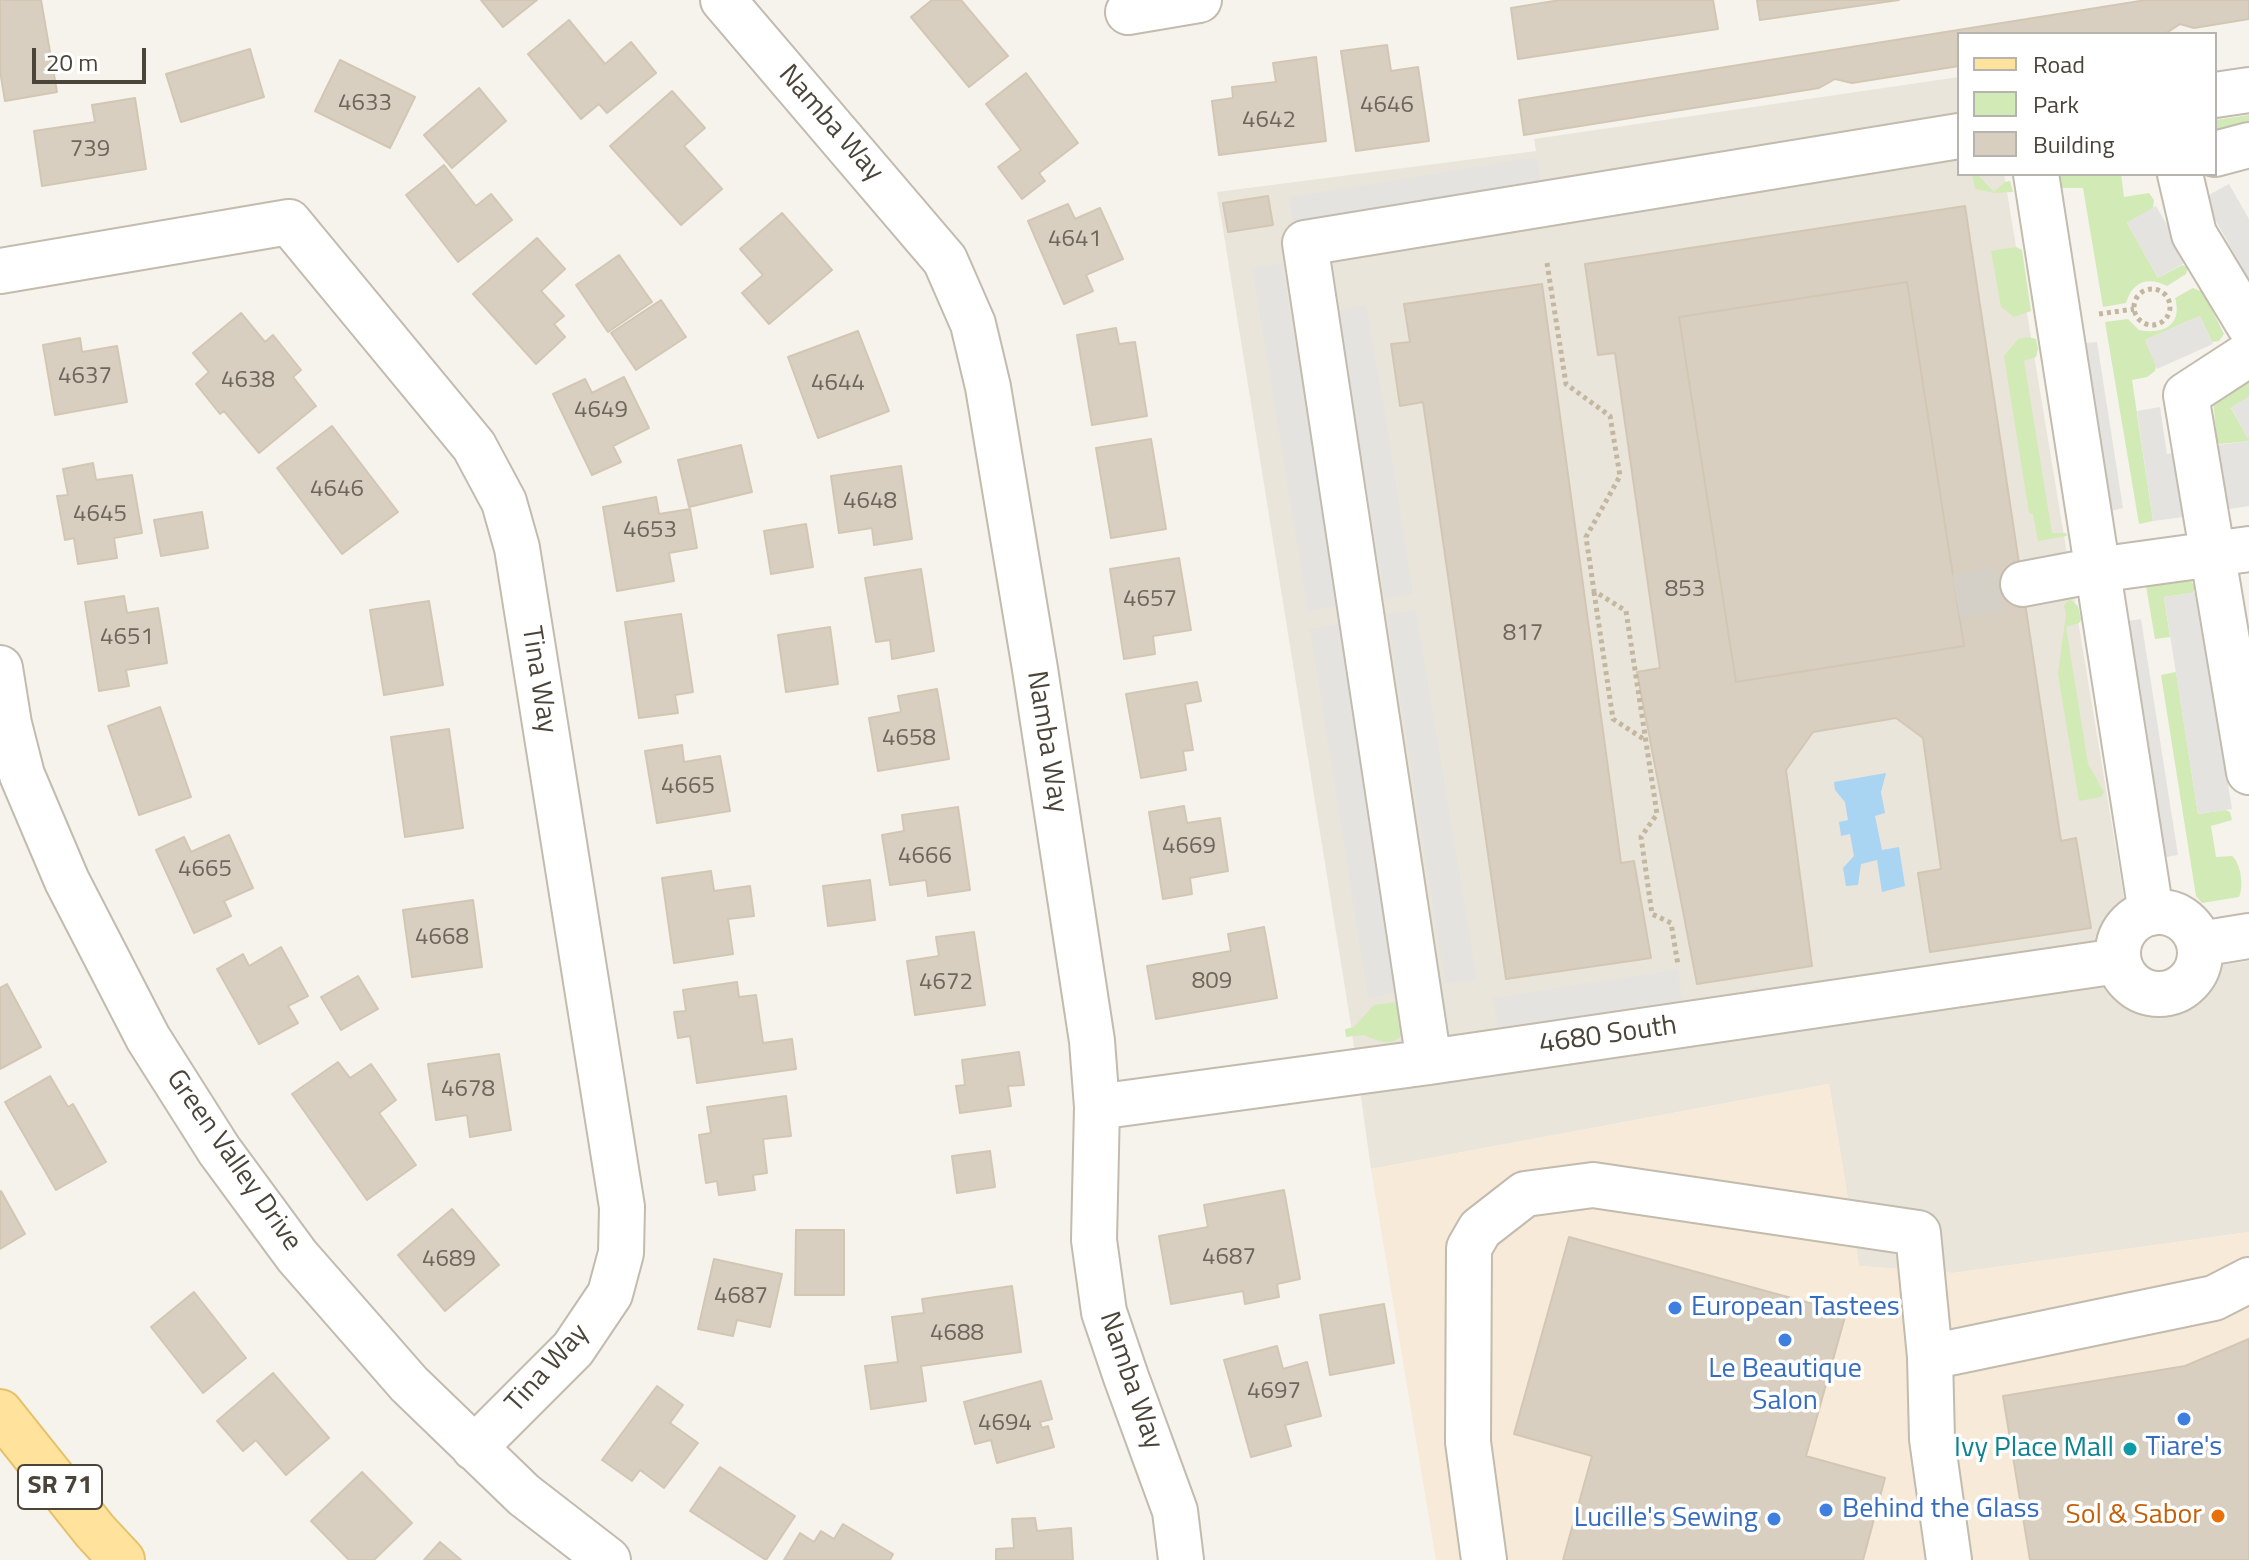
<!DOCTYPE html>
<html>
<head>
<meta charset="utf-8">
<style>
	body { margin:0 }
	#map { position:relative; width:2249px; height:1560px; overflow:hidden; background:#f6f3ec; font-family:"Titillium Web",sans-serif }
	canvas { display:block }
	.legend { position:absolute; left:1957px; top:32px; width:260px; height:144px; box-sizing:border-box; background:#fff; border:2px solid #b7b4b0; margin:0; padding:10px 14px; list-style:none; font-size:24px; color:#4b4439 }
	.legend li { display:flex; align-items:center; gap:16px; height:40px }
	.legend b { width:40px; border:2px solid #b7b4b0 }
	.scale { position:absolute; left:32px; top:48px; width:114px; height:36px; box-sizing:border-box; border:4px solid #4b4439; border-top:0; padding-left:10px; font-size:24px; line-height:28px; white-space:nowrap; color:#4b4439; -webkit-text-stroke:6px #fff; paint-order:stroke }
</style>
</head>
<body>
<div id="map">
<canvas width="2249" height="1560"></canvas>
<ul class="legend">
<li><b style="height:10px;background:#ffe39c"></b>Road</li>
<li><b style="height:22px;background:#d2eab5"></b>Park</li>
<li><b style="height:22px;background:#d8cfc1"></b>Building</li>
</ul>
<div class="scale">20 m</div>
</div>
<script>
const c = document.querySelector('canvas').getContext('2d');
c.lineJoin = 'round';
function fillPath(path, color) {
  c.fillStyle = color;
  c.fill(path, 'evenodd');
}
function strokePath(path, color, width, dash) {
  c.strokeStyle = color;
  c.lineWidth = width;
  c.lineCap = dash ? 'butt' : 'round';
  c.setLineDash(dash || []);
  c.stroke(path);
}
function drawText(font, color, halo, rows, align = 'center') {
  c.font = font + ' "Titillium Web",sans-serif';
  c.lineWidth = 7;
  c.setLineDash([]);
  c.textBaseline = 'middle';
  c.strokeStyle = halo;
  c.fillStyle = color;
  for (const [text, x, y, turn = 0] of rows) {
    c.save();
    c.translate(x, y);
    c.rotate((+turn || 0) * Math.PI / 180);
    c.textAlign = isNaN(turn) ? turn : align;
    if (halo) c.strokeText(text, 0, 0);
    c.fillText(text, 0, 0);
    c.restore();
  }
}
fillPath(new Path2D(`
	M1959 77V174H2004L2122 886 2125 907 2111 931 2101 937 2108 985 2152 1003 2170 1001 2185 993 2206 974 2223 965 2249 961V1232L1953 1273 1859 1266 1829 1084 1371 1169 1350 1019 1217 192 1536 151 1534 139Z`), '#eae5da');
fillPath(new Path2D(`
	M1829 1084 1859 1266 1954 1273 2249 1232V1560H1436L1371 1169Z`), '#f7ead8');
fillPath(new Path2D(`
	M2249 115V132L2215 141V120Z
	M1972 174H1977L1994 192 2005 182 2010 181 2013 192 1994 193 1975 189Z
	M2057 174H2121L2124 197 2149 193 2154 200 2153 208 2127 223 2158 278 2182 265 2188 267 2186 274 2167 286C2148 276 2132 282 2126 303L2103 307 2083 188H2062Z
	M2016 247 2022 250 2031 311 2014 317 2001 307 1991 251Z
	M2193 288 2203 292 2224 334 2219 341 2212 342 2200 316 2145 340 2156 365 2155 371 2147 377 2132 380 2153 521 2139 524 2105 322 2128 319 2139 330C2163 335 2183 325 2175 298Z
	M2028 337 2036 339 2038 349 2036 357 2024 361 2052 533H2066L2067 536 2038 541 2033 514 2029 513 2004 356 2018 339Z
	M2247 380H2249V397L2231 408 2247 437H2249V441L2220 444 2217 442 2213 400Z
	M2189 578 2195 587 2193 593 2164 597 2170 637 2155 639 2146 586Z
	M2069 599 2078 606 2081 620 2079 623 2066 627 2088 764 2104 792 2101 797 2079 801 2058 674 2066 614 2064 606Z
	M2176 672 2198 814 2225 810 2230 812 2232 820 2211 826 2216 857 2232 856C2241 863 2244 887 2239 897L2202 903 2196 896 2161 675Z
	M1405 1001V1031C1394 1048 1379 1042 1364 1035L1346 1037 1345 1029 1354 1027 1374 1005Z`), '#d2eab5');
fillPath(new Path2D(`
	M1537 157 1541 183 1293 222 1289 197Z
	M2229 184 2249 219V280L2203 198Z
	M2156 206 2188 261 2158 278 2127 223Z
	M1282 263 1337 606 1308 611 1252 268Z
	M1366 305 1384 407 1413 594 1385 599 1338 310Z
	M2200 316 2213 344 2157 369 2145 340Z
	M2097 342 2123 508 2111 511 2085 343Z
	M2249 397V437L2247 438 2231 407Z
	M2160 407 2167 454 2174 453 2183 517 2153 521 2137 411Z
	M2249 441V506L2229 509 2218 445Z
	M2198 592 2232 809 2198 814 2164 597Z
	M1416 610 1477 980 1445 984 1387 614Z
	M2141 619 2178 855 2166 857 2127 621Z
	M1338 624 1397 993 1368 998 1310 629Z
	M1678 969 1682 1000 1498 1028 1493 998Z`), '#e5e3e0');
fillPath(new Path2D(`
	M1886 773 1881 792 1885 813 1875 816 1882 850 1899 847 1905 886 1882 892 1877 860 1861 864 1858 885 1846 886 1843 868 1854 856 1850 834 1841 836 1839 822 1848 820 1845 802 1835 790 1834 782Z`), '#a9d4f2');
const building = new Path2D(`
	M0 0H41L57 92 5 101 0 71Z
	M481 0H537L503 27Z
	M932 0H961L1008 56 969 87 911 17Z
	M1560 0H1713L1718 29 1518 59 1511 8Z
	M1757 0H1899L1760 20Z
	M2146 0H2249V19L2194 28 2180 24 2165 34H1959V66L1852 83 1835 79 1819 88 1524 135 1519 100Z
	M569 20 605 64 631 42 656 73 607 113 599 104 581 119 528 54Z
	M1387 45 1391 71 1418 67 1429 141 1356 151 1341 51Z
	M250 49 264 97 181 122 166 74Z
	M1316 57 1326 141 1219 155 1212 101 1233 98 1232 87 1276 82 1273 63Z
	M340 60 415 97 390 148 315 111Z
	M1026 73 1078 143 1039 173 1045 181 1022 199 998 167 1021 150 986 104Z
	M479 88 506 121 452 168 424 135Z
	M672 91 705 128 684 146 722 189 681 225 610 146Z
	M135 98 146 169 42 186 34 131 95 122 92 105Z
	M444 165 476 206 491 194 512 220 458 262 406 195Z
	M1268 196 1273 225 1228 232 1223 203Z
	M1068 204 1075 219 1100 208 1123 259 1086 275 1093 291 1064 304 1028 221Z
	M1965 206 2061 841 2076 838 2091 928 1930 952 1918 873 1941 869 1923 738 1896 718 1813 732 1786 770 1812 966 1697 984 1637 672 1660 668 1615 353 1598 355 1585 264ZM1907 282 1964 646 1736 682 1679 317Z
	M782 213 832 270 769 324 742 293 763 275 740 249Z
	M537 238 565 269 541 291 564 316 554 324 565 337 536 364 473 294Z
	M619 255 652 302 608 332 576 285Z
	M1907 282 1964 646 1736 682 1679 317Z
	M1542 284 1621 863 1634 861 1651 958 1506 979 1423 402 1400 406 1391 344 1410 342 1404 304Z
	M661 300 686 337 636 370 611 333Z
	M241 313 265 342 273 335 301 370 293 377 316 406 259 453 224 411 220 414 196 384 209 372 193 353Z
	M1116 328 1119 344 1135 342 1147 416 1092 425 1077 335Z
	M858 331 889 411 818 438 788 357Z
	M80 338 82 352 117 346 127 402 55 415 43 345Z
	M624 377 649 428 613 446 621 462 592 475 553 394 585 379 592 393Z
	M332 426 398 512 342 554 277 468Z
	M1151 439 1166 529 1111 538 1096 448Z
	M741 445 752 492 689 507 678 460Z
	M93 463 96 480 132 475 142 533 114 538 117 558 78 564 74 538 65 540 57 496 68 495 63 469Z
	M901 466 912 539 874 545 872 528 839 533 831 476Z
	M656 497 659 514 690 509 697 548 669 553 674 581 617 591 603 507Z
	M202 512 208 548 161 556 154 520Z
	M806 524 813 567 771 574 764 531Z
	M1179 558 1191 630 1153 636 1155 654 1124 659 1110 569Z
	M921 569 934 651 892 659 890 640 876 642 865 578Z
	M124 596 127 613 158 608 167 663 126 670 129 686 99 691 85 602Z
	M429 601 443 685 384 695 370 610Z
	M681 614 693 692 675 695 678 713 639 718 625 622Z
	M830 627 838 684 786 692 778 635Z
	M1197 682 1201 701 1185 704 1193 750 1183 751 1186 770 1141 778 1126 694Z
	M937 689 949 759 878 771 869 718 901 712 898 696Z
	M160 707 191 797 139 815 108 726Z
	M449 729 463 828 405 837 391 737Z
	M682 745 684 762 720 756 730 811 657 823 645 751Z
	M1184 806 1187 823 1220 818 1228 871 1190 878 1192 894 1163 899 1149 812Z
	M958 807 970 890 928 896 926 880 890 885 882 835 904 831 902 815Z
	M229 835 253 888 224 901 231 916 194 933 156 850 184 837 191 852Z
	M711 871 714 891 750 886 754 916 728 919 733 954 674 963 662 878Z
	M870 880 875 920 828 926 823 886Z
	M473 900 482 967 412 977 403 910Z
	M1264 927 1277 998 1156 1019 1147 966 1231 951 1228 934Z
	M974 932 985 1005 915 1015 907 961 939 956 936 937Z
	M281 947 308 996 288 1006 298 1023 259 1044 217 969 243 954 249 966Z
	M358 976 378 1009 341 1030 321 997Z
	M737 982 739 997 756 995 763 1043 792 1039 796 1069 697 1083 690 1036 678 1038 674 1012 686 1011 683 990Z
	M7 984 41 1047 0 1069V988Z
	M1019 1052 1024 1085 1008 1086 1011 1106 960 1113 956 1086 965 1085 962 1060Z
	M499 1054 511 1130 470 1137 467 1115 436 1120 428 1064Z
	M338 1062 350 1078 371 1064 396 1100 379 1113 416 1165 367 1200 292 1094Z
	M50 1076 68 1107 73 1104 106 1162 56 1190 5 1102Z
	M786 1096 791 1136 763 1139 767 1173 753 1175 755 1190 719 1195 717 1181 706 1183 699 1135 711 1133 707 1107Z
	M990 1151 995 1187 957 1193 952 1156Z
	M1284 1190 1300 1279 1277 1284 1279 1297 1245 1304 1243 1291 1171 1304 1159 1236 1208 1227 1204 1205Z
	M1 1191 25 1234 0 1249V1192Z
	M452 1209 499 1265 445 1311 398 1255Z
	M796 1230H844V1295H795Z
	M1569 1237 1846 1313 1806 1456 1885 1478 1863 1560H1563L1592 1456 1514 1434Z
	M714 1259 782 1274 770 1327 737 1320 733 1336 698 1329Z
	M1012 1286 1021 1352 921 1366 926 1401 871 1409 865 1366 898 1362 892 1317 924 1313 922 1299Z
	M194 1292 246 1358 203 1393 151 1327Z
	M1384 1304 1394 1363 1330 1375 1320 1315Z
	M2249 1339V1560H2030L2003 1396 2185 1366Z
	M1277 1346 1283 1369 1307 1362 1321 1416 1285 1425 1291 1446 1251 1457 1224 1360Z
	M273 1373 329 1438 286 1475 256 1440 243 1451 217 1421Z
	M1041 1381 1052 1419 1040 1422 1042 1428 1048 1426 1054 1447 997 1463 991 1440 975 1444 964 1402Z
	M657 1386 683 1405 670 1423 698 1443 664 1488 640 1470 632 1481 602 1460Z
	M720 1467 795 1516 766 1560 690 1511Z
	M362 1472 412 1523 374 1560H349L311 1521Z
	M1035 1518 1037 1531 1071 1528 1073 1560H996V1549L1014 1548 1012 1519Z
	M843 1524 893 1554 890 1560H784L800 1533 814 1542 821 1531 834 1539Z
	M440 1542 461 1560H424Z`);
fillPath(building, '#d8cfc1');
strokePath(building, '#d3c7b4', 2);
strokePath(new Path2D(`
	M1956 597 2023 584`), '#d4d0c8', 44, [44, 22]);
const minor = new Path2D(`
	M723 0 945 260 973 324 988 387 1035 669 1092 1041 1097 1107 1094 1240 1104 1312 1126 1377 1175 1511 1181 1560
	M1128 12 1199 0
	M2215 95 2249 90
	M2215 154 2249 145
	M2036 174 2151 913
	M2180 174 2194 234 2249 325
	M0 271 289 222 474 446 504 502 517 548 622 1207 621 1253 610 1294 573 1349 474 1448
	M2249 354 2186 395 2249 772
	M2023 584 2097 570 2249 549
	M0 668 9 724 22 775 67 881 148 1038 219 1150 297 1256 409 1384 524 1495 608 1560
	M2118 953a41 41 0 1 1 82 0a41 41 0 1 1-82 0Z
	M2200 944 2249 936
	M1429 1062 1305 243 1959 136
	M1097 1107 1429 1062 2118 961
	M1930 1357 2214 1298 2249 1280
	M1484 1560 1468 1442 1469 1248 1480 1229 1525 1194 1593 1185 1918 1233 1930 1357 1932 1439 1949 1560`);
const major = new Path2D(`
	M0 1412 95 1531 122 1560`);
strokePath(minor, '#c2bbae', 48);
strokePath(major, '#e6c16a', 48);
strokePath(new Path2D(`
	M1547 263 1566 384 1610 416 1620 476 1586 537 1594 591 1626 611 1657 814 1641 837 1652 914 1671 923 1678 965
	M2134 307a18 18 0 1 1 36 0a18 18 0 1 1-36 0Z
	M2099 314 2134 309
	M1594 592 1613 719 1645 740`), '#c4b79f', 5, [4, 4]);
strokePath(minor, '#fff', 44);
strokePath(major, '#ffe39c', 44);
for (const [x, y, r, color] of [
	[1675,1308,8,"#3f7fe0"],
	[1785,1340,8,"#3f7fe0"],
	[2184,1419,8,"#3f7fe0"],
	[2130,1449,8,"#0f9aa8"],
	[1826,1510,8,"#3f7fe0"],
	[2218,1516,8,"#e8710a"],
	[1774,1519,8,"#3f7fe0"]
]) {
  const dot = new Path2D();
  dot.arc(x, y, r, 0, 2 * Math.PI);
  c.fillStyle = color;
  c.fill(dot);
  strokePath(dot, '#fff', 3);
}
drawText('24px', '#6e675b', null, [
	["4633",365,104],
	["4646",1387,106],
	["4642",1269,121],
	["739",90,150],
	["4641",1075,240],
	["4637",85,377],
	["4638",248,381],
	["4644",838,384],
	["4649",601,411],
	["4646",337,490],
	["4648",870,502],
	["4645",100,515],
	["4653",650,531],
	["853",1685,590],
	["4657",1150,600],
	["817",1523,634],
	["4651",127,638],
	["4658",909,739],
	["4665",688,787],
	["4669",1189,847],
	["4666",925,857],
	["4665",205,870],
	["4668",442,938],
	["809",1212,982],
	["4672",946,983],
	["4678",468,1090],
	["4687",1229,1258],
	["4689",449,1260],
	["4687",741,1297],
	["4688",957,1334],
	["4697",1274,1392],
	["4694",1005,1424]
]);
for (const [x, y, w] of [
	[60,1487,84]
]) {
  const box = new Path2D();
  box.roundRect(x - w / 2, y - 22, w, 44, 6);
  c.fillStyle = '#fff';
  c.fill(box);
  strokePath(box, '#4b4439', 2);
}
drawText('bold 26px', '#4b4439', null, [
	["SR 71",60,1487]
]);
drawText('28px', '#4b4439', '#fff', [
	["Namba Way",830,124,49],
	["Tina Way",538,680,81],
	["Namba Way",1046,742,81],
	["4680 South",1608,1036,-8],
	["Green Valley Drive",233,1161,55],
	["Tina Way",548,1369,-48],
	["Namba Way",1130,1381,71]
]);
drawText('28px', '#366cbe', '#fff', [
	["European Tastees",1691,1308],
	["Le Beautique",1785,1370,"center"],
	["Salon",1785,1402,"center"],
	["Tiare's",2184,1448,"center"],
	["Behind the Glass",1842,1510],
	["Lucille's Sewing",1758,1519,"right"]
], 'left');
drawText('28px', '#0d838f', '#fff', [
	["Ivy Place Mall",2114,1449]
], 'right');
drawText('28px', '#c56008', '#fff', [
	["Sol & Sabor",2202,1516]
], 'right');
</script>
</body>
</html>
